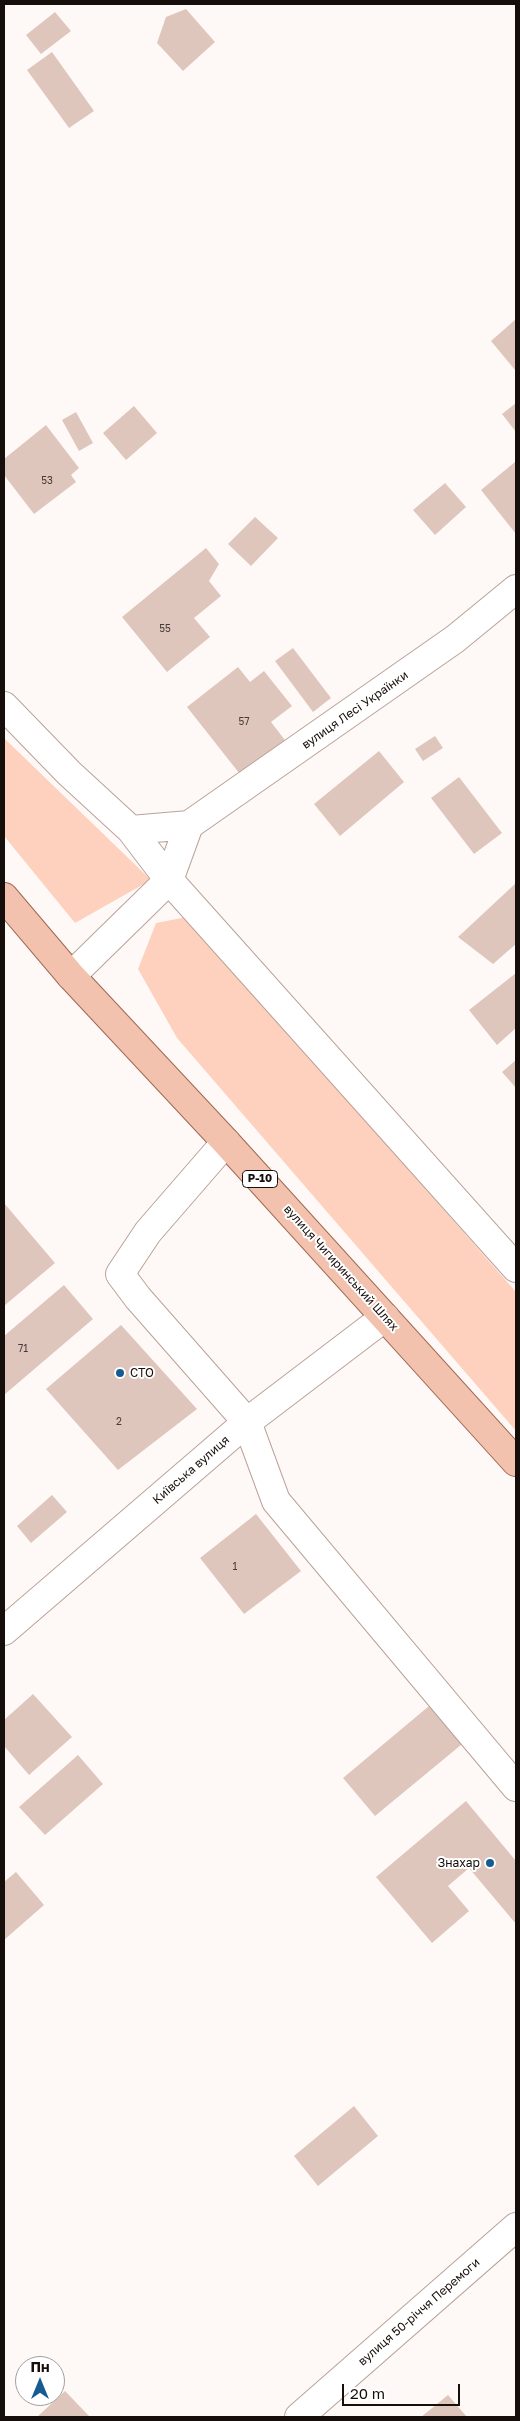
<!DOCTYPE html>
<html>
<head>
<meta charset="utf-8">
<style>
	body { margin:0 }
	#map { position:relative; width:520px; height:2421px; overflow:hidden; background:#fef9f7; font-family:"Golos Text",sans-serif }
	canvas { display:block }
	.frame { position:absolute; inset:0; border:5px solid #160e0b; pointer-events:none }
	.north { position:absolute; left:15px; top:2356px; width:50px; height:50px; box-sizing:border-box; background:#fff; border:1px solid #a29f9d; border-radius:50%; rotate:0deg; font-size:14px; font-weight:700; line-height:20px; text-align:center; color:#160e0b }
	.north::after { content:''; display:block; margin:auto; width:18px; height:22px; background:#165c90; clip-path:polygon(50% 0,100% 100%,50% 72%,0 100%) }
	.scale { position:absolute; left:342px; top:2384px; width:118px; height:22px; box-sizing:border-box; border:2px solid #160e0b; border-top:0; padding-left:6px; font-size:15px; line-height:18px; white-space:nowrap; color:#160e0b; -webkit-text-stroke:4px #fff; paint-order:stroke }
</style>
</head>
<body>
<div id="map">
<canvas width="520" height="2421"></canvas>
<div class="frame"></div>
<div class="north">Пн</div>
<div class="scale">20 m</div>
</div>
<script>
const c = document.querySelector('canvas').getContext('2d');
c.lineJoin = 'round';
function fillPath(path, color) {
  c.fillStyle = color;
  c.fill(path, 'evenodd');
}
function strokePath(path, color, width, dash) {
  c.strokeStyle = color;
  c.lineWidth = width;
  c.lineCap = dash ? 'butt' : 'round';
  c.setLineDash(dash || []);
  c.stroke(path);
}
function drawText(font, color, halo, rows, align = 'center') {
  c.font = font + ' "Golos Text",sans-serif';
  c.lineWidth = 4;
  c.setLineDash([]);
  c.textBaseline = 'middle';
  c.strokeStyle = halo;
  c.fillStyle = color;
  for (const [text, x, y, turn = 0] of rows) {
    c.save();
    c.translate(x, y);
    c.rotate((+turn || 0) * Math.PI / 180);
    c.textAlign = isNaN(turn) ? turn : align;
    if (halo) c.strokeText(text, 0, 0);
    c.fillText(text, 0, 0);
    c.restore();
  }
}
fillPath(new Path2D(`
	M4 738 151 880 75 923 4 836Z
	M187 917 516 1292V1431L177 1038 138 969 156 923Z`), '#fed1bf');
fillPath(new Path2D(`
	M186 9 215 42 183 71 157 43 166 17Z
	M55 12 71 31 41 54 26 35Z
	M52 52 94 111 69 128 27 70Z
	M516 319V369L515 370 491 341Z
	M516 403V432L502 414Z
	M134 406 157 433 126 460 103 433Z
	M76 412 93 443 79 451 62 420Z
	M46 425 79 468 71 475 76 482 34 514 4 475V459Z
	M515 462 516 464V534L481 490Z
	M445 483 466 507 435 535 413 510Z
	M255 517 278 538 251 566 228 544Z
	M206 548 219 564 209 581 221 596 194 618 210 637 167 672 122 617Z
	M293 648 331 698 313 712 275 661Z
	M238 667 250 682 264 671 292 706 271 722 288 744 243 778 187 707Z
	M435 736 443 748 423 761 415 749Z
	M379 751 404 782 340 836 314 804Z
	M459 777 502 833 474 854 431 798Z
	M516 883V944L493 964 458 937Z
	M516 973V1028L497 1045 469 1010Z
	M516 1060V1088L502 1072Z
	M4 1203 55 1263 4 1306Z
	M64 1285 93 1319 4 1395V1336Z
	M121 1325 197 1409 118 1470 46 1389Z
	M52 1495 67 1512 31 1543 17 1526Z
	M256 1514 301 1571 244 1614 200 1558Z
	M33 1694 72 1737 29 1775 4 1746V1720Z
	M435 1701 467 1740 375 1816 343 1778Z
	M78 1755 103 1784 45 1835 19 1807Z
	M466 1801 516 1861V1924L469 1868 448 1886 469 1911 432 1943 376 1877Z
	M16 1872 44 1905 4 1940V1882Z
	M354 2106 378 2136 318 2186 294 2156Z
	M65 2391 90 2417H37Z
	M448 2395 467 2417H421Z`), '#dfc6bc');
const minor = new Path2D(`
	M4 706 69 773 131 830 169 880 71 976
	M189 825 169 880 516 1268
	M131 830 189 825 455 639 516 589
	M226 1142 148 1232 120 1274 138 1298 247 1422 276 1501 516 1787
	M4 1631 247 1422 385 1317
	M299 2417 516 2227`);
const major = new Path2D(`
	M4 897 71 976 226 1142 516 1462`);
strokePath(minor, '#baa298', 30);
strokePath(major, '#9f6852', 30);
strokePath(minor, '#fff', 28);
strokePath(major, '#f2c2ae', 28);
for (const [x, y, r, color] of [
	[120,1373,5,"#165c90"],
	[490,1863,5,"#165c90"]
]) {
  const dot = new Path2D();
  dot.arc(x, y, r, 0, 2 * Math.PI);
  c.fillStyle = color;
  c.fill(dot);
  strokePath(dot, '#fff', 2);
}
drawText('10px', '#483c37', null, [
	["53",47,481],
	["55",165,629],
	["57",244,722],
	["71",23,1349],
	["2",119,1422],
	["1",235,1567]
]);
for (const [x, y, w] of [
	[260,1179,35]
]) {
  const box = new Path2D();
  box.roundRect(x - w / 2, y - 8.5, w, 17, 4);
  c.fillStyle = '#fff';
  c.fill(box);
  strokePath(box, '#160e0b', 1);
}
drawText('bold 11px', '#160e0b', null, [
	["Р-10",260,1179]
]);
drawText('12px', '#160e0b', '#fff', [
	["вулиця Лесі Українки",355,710,-35],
	["вулиця Чигиринський Шлях",341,1268,48],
	["Київська вулиця",191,1470,-41],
	["вулиця 50-річчя Перемоги",419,2312,-41]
]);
drawText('12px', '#160e0b', '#fff', [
	["СТО",130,1373],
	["Знахар",480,1863,"right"]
], 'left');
</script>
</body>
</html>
